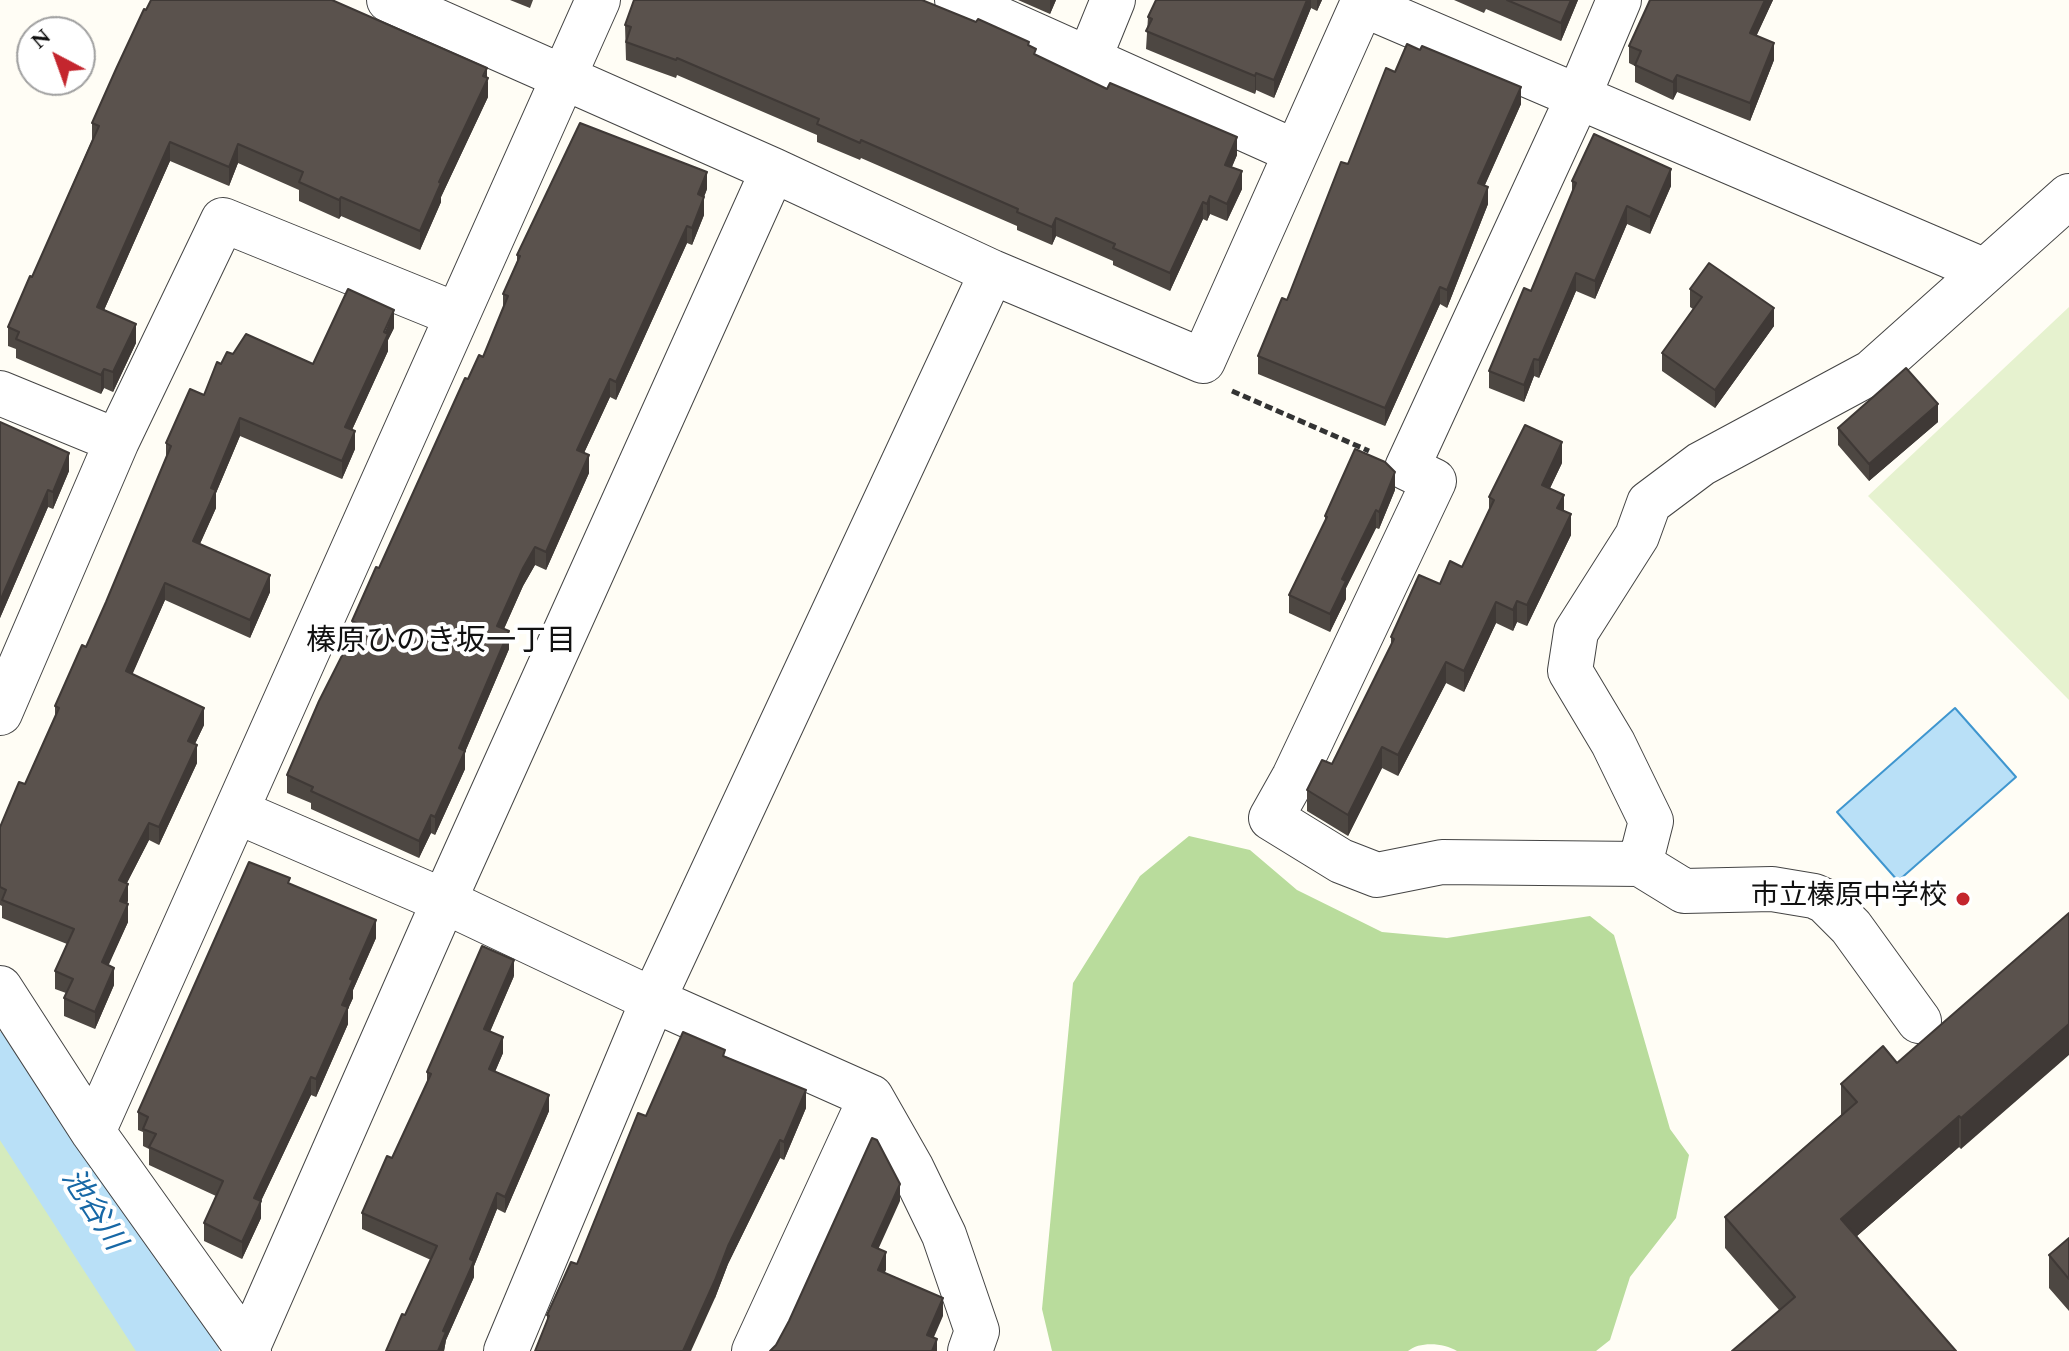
<!DOCTYPE html>
<html>
<head>
<meta charset="utf-8">
<style>
	body { margin:0 }
	#map { position:relative; width:2069px; height:1351px; overflow:hidden; background:#fffdf5; font-family:Spectral,serif }
	canvas { display:block }
	.north { position:absolute; left:16px; top:16px; width:80px; height:80px; box-sizing:border-box; background:#fff; border:2px solid #a0a0a0; border-radius:50%; rotate:319deg; font-size:22px; font-weight:700; line-height:32px; text-align:center; color:#111 }
	.north::after { content:''; display:block; margin:auto; width:28px; height:36px; background:#c4262e; clip-path:polygon(50% 0,100% 100%,50% 72%,0 100%) }
</style>
</head>
<body>
<div id="map">
<canvas width="2069" height="1351"></canvas>
<div class="north">N</div>
</div>
<script>
const c = document.querySelector('canvas').getContext('2d');
c.lineJoin = 'round';
function fillPath(path, color) {
  c.fillStyle = color;
  c.fill(path, 'evenodd');
}
function strokePath(path, color, width, dash) {
  c.strokeStyle = color;
  c.lineWidth = width;
  c.lineCap = dash ? 'butt' : 'round';
  c.setLineDash(dash || []);
  c.stroke(path);
}
function drawText(font, color, halo, rows, align = 'center') {
  c.font = font + ' Spectral,"Noto Sans JP",serif';
  c.lineWidth = 8;
  c.setLineDash([]);
  c.textBaseline = 'middle';
  c.strokeStyle = halo;
  c.fillStyle = color;
  for (const [text, x, y, turn = 0] of rows) {
    c.save();
    c.translate(x, y);
    c.rotate((+turn || 0) * Math.PI / 180);
    c.textAlign = isNaN(turn) ? turn : align;
    if (halo) c.strokeText(text, 0, 0);
    c.fillText(text, 0, 0);
    c.restore();
  }
}
fillPath(new Path2D(`
	M0 1092 158 1351H0Z`), '#d5ebbd');
fillPath(new Path2D(`
	M1189 836 1250 850 1297 890 1382 932 1447 938 1590 916 1614 935 1670 1129 1689 1155 1676 1218 1630 1277 1610 1340 1596 1351H1457C1444 1343 1420 1341 1408 1351H1052L1042 1309 1073 983 1140 876Z`), '#b9dc9c');
fillPath(new Path2D(`
	M2069 307V700L1868 496Z`), '#e6f2cf');
const water = new Path2D(`
	M1955 708 2016 777 1898 881 1837 812Z`);
fillPath(water, '#b9e0f7');
strokePath(water, '#3f96cf', 2);
strokePath(new Path2D(`
	M0 1070 181 1351`), '#b9e0f7', 76);
const minor = new Path2D(`
	M389 0 773 170 992 272 1203 361 1364 0
	M957 0 1296 152
	M1619 0 1579 95 1407 468 1434 481 1294 777 1271 818 1341 861 1377 875 1442 862 1640 864 1684 891 1772 889 1814 896 1825 901 1851 927 1919 1021
	M1362 4 1985 271
	M1089 59 1113 0
	M0 393 117 441
	M0 713 117 441 223 220 457 315
	M238 812 444 901 653 1000 871 1097 912 1169 944 1235 977 1331 970 1351
	M1640 864 1651 821 1613 743 1570 671 1576 632 1637 536 1649 503 1701 464 1872 372 2069 196
	M0 988 93 1132 249 1351
	M93 1132 598 0
	M247 1349 444 901 773 170
	M506 1351 653 1000 992 272
	M754 1351 871 1097`);
strokePath(minor, '#444', 46);
strokePath(new Path2D(`
	M1232 391 1369 451`), '#333', 5, [8, 4]);
strokePath(minor, '#fff', 44);
fillPath(new Path2D(`
	M510 0H533L530 8Z
	M1018 0H1056L1050 14Z
	M1156 0H1322L1317 11 1311 8 1274 98 1256 90 1255 94 1146 49 1148 17Z
	M1454 0H1578L1561 41 1486 9 1484 13Z
	M1650 0H1773L1756 36 1774 60 1750 121 1677 92 1673 100 1635 82V66L1629 63V46Z
	M625 25 1029 46 1036 55 1237 155 1232 167 1242 189 1227 221 1210 214 1207 221 1203 219 1170 291 1113 265V261L1056 236 1052 245 1017 230V226L861 158 860 160 817 142V135L677 75 676 78 626 60Z
	M1395 72 1521 104 1485 185 1488 204 1447 308 1440 304 1385 426 1258 374V356L1287 300 1348 164Z
	M487 78 488 97 441 197V202L420 250 341 216 339 219 299 201V190L238 163 229 186 170 161 104 310 136 343 113 392 104 388 101 394 16 358V349L8 346V327L32 277 92 140V123Z
	M1572 181 1671 186 1650 234 1627 224 1595 299 1576 291 1539 378 1534 376 1524 402 1489 388V371L1531 291 1572 193Z
	M707 189 704 197V215L692 245 687 243 616 400 610 397 584 453 589 473 546 570 535 565 523 586 504 629 509 649 465 752V769L435 835 431 833 419 858 311 809V803L287 793V775L352 636V621L379 568 468 379 483 357 503 308V294L517 262V255Z
	M1690 289 1774 326 1715 408 1662 371V353L1693 309 1690 307Z
	M394 328 388 340V351L352 430 355 449 342 479 240 436 216 493V508L200 544 270 592 250 638 165 600 132 674 204 725 195 744 197 763 159 845 149 840 127 883 128 922 108 965 114 985 95 1029 64 1016V998L66 993 55 989V971L67 944 2 918V906L0 905V827L25 784 55 717V706L86 647 106 602 166 457V443L204 395 221 364 233 354 313 364Z
	M0 422 69 471 53 509 48 507 0 618Z
	M1938 422 1869 481 1838 445V428Z
	M1562 463 1550 488 1564 511 1571 535 1527 626 1517 622 1513 631 1496 623 1464 692 1446 683 1398 776 1382 768 1348 836 1307 811V790L1332 764 1391 645V637L1440 584 1462 567 1489 510V497Z
	M1395 490 1379 529 1376 528 1346 588V599L1330 632 1289 613V595L1325 521V516Z
	M290 884 376 938 353 990V998L348 1009V1024L316 1097 311 1095 261 1201V1218L242 1259 204 1241V1223L216 1196 149 1165V1149L143 1146V1132L138 1130V1112Z
	M2069 913 1961 1149 1959 1147 1857 1236 1956 1351 1779 1310 1725 1248V1217L1841 1115V1084L1897 1063Z
	M514 976 490 1032 503 1053 495 1072 549 1111 505 1213 497 1209 474 1266V1277L446 1340 444 1351H386L405 1315 431 1260 362 1229V1213L392 1158 427 1082V1072Z
	M725 1057 806 1108 784 1160 780 1158 728 1264 715 1298 547 1321V1315L577 1264 646 1116Z
	M2069 1238V1311L2049 1288V1255Z`), '#4d4742');
fillPath(new Path2D(`
	M1050 0H1056L1050 14Z
	M1307 0H1311V8L1274 98V80Z
	M1317 0H1322L1317 11Z
	M1571 0H1578L1561 41V23Z
	M1765 0H1773L1750 50V33Z
	M1774 43V60L1750 121V103Z
	M487 68V82L488 78V97L441 197V202L420 250V231Z
	M1256 73V90L1255 94V76Z
	M1677 75V92L1673 100V82Z
	M1521 87V104L1478 200V183Z
	M1237 137V155L1225 182V165Z
	M170 142V161L97 326V307Z
	M238 144V163L229 186V167Z
	M1671 169V186L1650 234V217Z
	M1242 171V189L1227 221V204Z
	M707 172V189L698 212V194Z
	M1488 187V204L1447 308V290Z
	M1210 196V214L1207 221V204Z
	M341 197V216L339 219V200Z
	M704 197V215L692 245V228Z
	M1203 202V219L1170 291V273Z
	M1627 206V224L1595 299V281Z
	M1056 218V236L1052 245V227Z
	M687 226V243L616 400V382Z
	M1576 273V291L1539 378V360Z
	M1440 287V304L1385 426V408Z
	M1774 308V326L1715 408V390Z
	M394 310V328L388 340V351L345 445V427Z
	M136 324V343L113 392V372Z
	M1534 359V376L1524 402V385Z
	M104 369V388L101 394V375Z
	M610 379V397L577 468V450Z
	M1938 404V422L1869 481V464Z
	M240 418V436L216 493V508L193 559V541L211 488Z
	M355 431V449L342 479V461Z
	M1562 442V463L1542 505V485Z
	M69 453V471L53 509V492Z
	M589 455V473L546 570V552Z
	M1395 472V490L1379 529V512Z
	M48 490V507L0 618V601Z
	M1564 495V516L1557 508Z
	M1376 510V528L1346 588V599L1330 632V614L1342 579Z
	M1571 514V535L1527 626V605Z
	M535 547V565L523 586 497 644V626L523 568Z
	M270 575V592L250 638V620Z
	M165 583V600L126 689V671Z
	M1517 601V622L1513 631V610Z
	M1496 602V623L1464 692V671Z
	M509 631V649L465 752V769L435 835V817L459 748Z
	M1446 662V683L1398 776V755Z
	M204 708V725L188 758V741Z
	M197 745V763L159 845V827Z
	M1382 747V768L1348 836V815Z
	M431 815V833L419 858V841Z
	M149 823V840L119 898V880Z
	M128 884V901L120 918V901Z
	M128 904V922L102 980V962Z
	M376 920V938L353 990V998L348 1009V1024L316 1097V1079L350 979Z
	M514 960V976L484 1045V1029Z
	M114 968V985L95 1029V1012Z
	M2069 1024V1055L1961 1149V1118Z
	M503 1037V1053L489 1085V1069Z
	M311 1077V1095L261 1201V1218L242 1259V1242L254 1198Z
	M806 1090V1108L784 1160V1142Z
	M549 1095V1111L505 1213V1197Z
	M1959 1116V1147L1841 1250V1219Z
	M780 1140V1158L728 1264 715 1298 691 1351H683L728 1246Z
	M900 1184V1201L872 1263V1246Z
	M497 1193V1209L474 1266V1277L446 1340 444 1351H438L443 1331Z
	M886 1252V1270L878 1288V1270Z
	M943 1298V1316L928 1351 927 1335Z
	M937 1339V1351H932Z`), '#3f3936');
const building = new Path2D(`
	M151 0H332L487 68 483 76 488 78 439 182 441 183 420 231 341 197 339 200 299 182 303 172 238 144 229 167 170 142 97 307 136 324 113 372 104 369 101 375 16 339 19 332 8 327 30 276 32 277 99 126 92 123 116 69 144 9 146 10Z
	M634 0H922L976 22 978 19 1029 42 1028 45 1036 49 1034 54 1107 89 1110 83 1237 137 1225 165 1242 171 1227 204 1210 196 1207 204 1203 202 1170 273 1113 248 1115 244 1056 218 1052 227 1017 212 1018 209 861 140 860 143 817 124 819 119 677 58 676 60 626 42 631 27 625 25Z
	M1156 0H1307L1274 80 1256 73 1255 76 1146 31 1152 19 1148 17Z
	M1507 0H1571L1561 23Z
	M1650 0H1765L1750 33 1774 43 1750 103 1677 75 1673 82 1635 65 1641 51 1629 46Z
	M1407 44 1420 50 1422 46 1521 87 1478 183 1488 187 1447 290 1440 287 1385 408 1258 356 1282 298 1287 300 1341 162 1348 164 1386 68 1395 72Z
	M580 123 707 172 698 194 704 197 692 228 687 226 616 382 610 379 577 450 589 455 546 552 535 547 523 568 497 626 509 631 459 748 465 751 435 817 431 815 419 841 311 791 313 787 287 775 319 701 358 624 352 621 376 567 379 568 465 378 468 379 479 355 483 357 508 296 503 294 520 256 517 255Z
	M1594 134 1671 169 1650 217 1627 206 1595 281 1576 273 1539 360 1534 359 1524 385 1489 371 1524 288 1531 291 1576 183 1572 181Z
	M1709 263 1774 308 1715 390 1662 353 1702 297 1690 289Z
	M348 289 394 310 384 332 388 334 345 427 355 431 342 461 240 418 211 488 216 490 193 541 270 575 250 620 165 583 126 671 204 708 188 741 197 745 159 827 149 823 119 880 128 884 120 901 128 904 102 962 114 968 95 1012 64 998 73 979 55 971 74 929 2 900 6 890 0 887V827L19 782 25 784 59 708 55 706 82 645 86 647 106 602 171 446 166 443 190 389 204 395 217 362 221 364 227 352 233 354 246 334 313 364Z
	M1906 368 1938 404 1869 464 1838 428Z
	M0 422 69 453 53 492 48 490 0 601Z
	M1525 425 1562 442 1542 485 1564 495 1557 508 1571 514 1527 605 1517 601 1513 610 1496 602 1464 671 1446 662 1398 755 1382 747 1348 815 1307 790 1322 760 1332 764 1394 639 1391 637 1419 575 1440 584 1450 561 1462 567 1494 500 1489 497Z
	M1355 449 1385 462 1395 472 1379 512 1376 510 1342 579 1346 581 1330 614 1289 595 1327 517 1325 516Z
	M249 862 290 878 288 883 376 920 350 979 353 980 342 1005 348 1007 316 1079 311 1077 254 1198 261 1201 242 1242 204 1223 223 1181 149 1147 156 1134 143 1129 148 1117 138 1112Z
	M2069 913V1024L1961 1118 1959 1116 1841 1219 1956 1351H1732L1795 1297 1725 1217 1857 1102 1841 1084 1883 1046 1897 1063Z
	M482 946 514 960 484 1029 503 1037 489 1069 549 1095 505 1197 497 1193 470 1259 474 1261 443 1331 446 1332 438 1351H386L402 1314 405 1315 437 1246 362 1213 387 1156 392 1158 431 1074 427 1072Z
	M683 1032 725 1050 723 1056 806 1090 784 1142 780 1140 728 1246 715 1280 683 1351H535L549 1316 547 1315 571 1262 577 1264 638 1113 646 1116Z
	M872 1138 877 1140 900 1184 872 1246 886 1252 878 1270 943 1298 927 1335 937 1339 932 1351H770L776 1345 789 1321Z
	M2069 1238V1279L2049 1255Z`);
fillPath(building, '#5a524d');
strokePath(building, '#3f3936', 2);
for (const [x, y, r, color] of [
	[1963,899,8,"#c4262e"]
]) {
  const dot = new Path2D();
  dot.arc(x, y, r, 0, 2 * Math.PI);
  c.fillStyle = color;
  c.fill(dot);
  strokePath(dot, '#fff', 3);
}
drawText('28px', '#111', '#fff', [
	["市立榛原中学校",1947,899]
], 'right');
drawText('30px', '#111', '#fff', [
	["榛原ひのき坂一丁目",441,644]
]);
drawText('italic 30px', '#1768a6', '#fff', [
	["池谷川",91,1211,57]
]);
</script>
</body>
</html>
